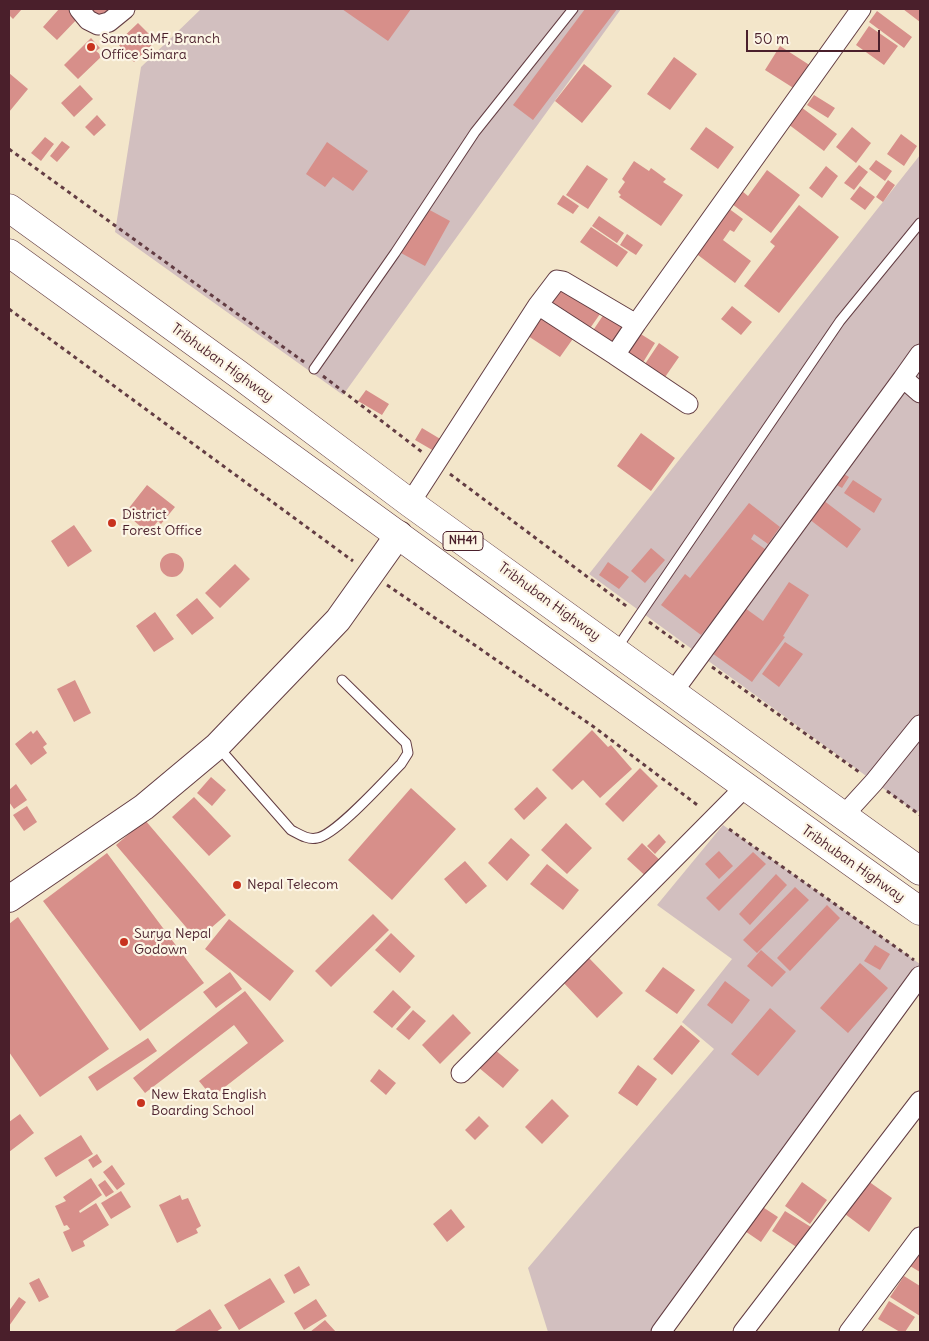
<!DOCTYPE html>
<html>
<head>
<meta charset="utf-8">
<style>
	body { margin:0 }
	#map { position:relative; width:929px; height:1341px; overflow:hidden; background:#f3e6ca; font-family:Delius,sans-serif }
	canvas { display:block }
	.frame { position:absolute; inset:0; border:10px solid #4a1f2b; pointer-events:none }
	.scale { position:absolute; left:746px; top:30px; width:134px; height:22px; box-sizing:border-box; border:2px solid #4a1f2b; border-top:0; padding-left:6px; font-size:15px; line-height:18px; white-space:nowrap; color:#4a1f2b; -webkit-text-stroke:4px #fcf5e5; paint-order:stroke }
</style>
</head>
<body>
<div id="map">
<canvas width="929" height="1341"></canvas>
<div class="frame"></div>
<div class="scale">50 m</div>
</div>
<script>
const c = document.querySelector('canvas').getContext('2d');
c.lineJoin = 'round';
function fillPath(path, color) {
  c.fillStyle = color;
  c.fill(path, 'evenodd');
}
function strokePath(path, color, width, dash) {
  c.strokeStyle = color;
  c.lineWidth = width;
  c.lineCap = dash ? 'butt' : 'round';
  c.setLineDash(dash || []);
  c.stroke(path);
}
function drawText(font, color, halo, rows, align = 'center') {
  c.font = font + ' Delius,sans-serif';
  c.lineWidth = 4.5;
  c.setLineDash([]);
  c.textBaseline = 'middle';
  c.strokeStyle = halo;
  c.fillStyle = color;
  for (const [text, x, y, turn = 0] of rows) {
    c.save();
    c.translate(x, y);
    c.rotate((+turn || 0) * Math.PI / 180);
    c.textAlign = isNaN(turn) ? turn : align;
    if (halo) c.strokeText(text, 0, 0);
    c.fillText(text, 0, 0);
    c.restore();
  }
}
fillPath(new Path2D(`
	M201 9H621L343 395 115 232 141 67Z
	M920 155V809L917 813 589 574Z
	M723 825 920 964V976L661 1332H548L528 1268 714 1049 682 1022 732 959 657 905Z`), '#d2bfbf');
fillPath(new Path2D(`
	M9 9H22L13 19 9 15Z
	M59 9H72L80 16 57 40 43 27Z
	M91 9H115L102 21Z
	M342 9H411L388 41Z
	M585 9H617L533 120 513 105Z
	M903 9H920V22Z
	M877 11 912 37 904 48 869 22Z
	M138 23 156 41 134 62 117 43Z
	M869 26 898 46 884 65 856 45Z
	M91 38 100 48 96 51 102 56 78 79 64 65Z
	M780 46 811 66 795 89 765 70Z
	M674 57 697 74 670 110 647 94Z
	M584 64 612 86 582 123 555 101Z
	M9 73 28 89 9 112Z
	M80 85 93 99 74 117 61 103Z
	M814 95 835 108 828 118 807 105Z
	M801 107 837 134 824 151 788 124Z
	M97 115 106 125 94 136 85 127Z
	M706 127 734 147 718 169 690 149Z
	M852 127 871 143 856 163 836 147Z
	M901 134 917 146 904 166 887 154Z
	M45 137 54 144 41 161 31 153Z
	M62 141 70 147 57 162 50 156Z
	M327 142 368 171 353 191 333 177 325 187 306 174Z
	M876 160 892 171 885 181 869 169Z
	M634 161 649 171 651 168 666 179 663 182 683 195 661 226 619 197 621 195 618 192 625 182 622 179Z
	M587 165 608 179 588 209 566 195Z
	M859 165 868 172 854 190 844 183Z
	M826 166 838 176 822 198 809 188Z
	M767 170 800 195 771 233 732 204 742 191 748 196Z
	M888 180 895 185 883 202 876 197Z
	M860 186 875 197 865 210 850 199Z
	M563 195 579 206 573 214 557 204Z
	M799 205 839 237 779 313 744 286 775 246 770 242Z
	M426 208 450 221 425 266 401 253Z
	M728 208 743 219 734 232 730 230 723 240 751 261 735 283 694 252Z
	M599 216 624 233 617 243 592 226Z
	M591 227 628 252 617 267 580 242Z
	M627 234 643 245 636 255 620 245Z
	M556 286 600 314 586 334 543 307Z
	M732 306 752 322 741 335 721 319Z
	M541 309 577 333 560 357 525 334Z
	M604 314 626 329 613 350 590 335Z
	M636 331 655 343 642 364 623 351Z
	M659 343 679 357 663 380 643 367Z
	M366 390 389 404 382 415 358 401Z
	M422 428 442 440 434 451 415 440Z
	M641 433 675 458 651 491 617 466Z
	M842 473 849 477 842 488 835 484Z
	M853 480 882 499 874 513 844 493Z
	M147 485 175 507 161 524 158 521 148 533 125 513Z
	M823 500 861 529 847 548 809 519Z
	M749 503 780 527 768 544 754 534 751 539 769 552 701 635 661 605 685 574 690 578Z
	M74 525 92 551 68 567 51 541Z
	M651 548 665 560 645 583 631 571Z
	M160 565a12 12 0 1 1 24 0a12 12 0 1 1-24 0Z
	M608 562 629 577 619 589 599 575Z
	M235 564 250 579 220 608 205 593Z
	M789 582 809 595 783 636 785 637 752 682 712 653 745 608 763 621Z
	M197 598 214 618 192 635 176 615Z
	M155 612 174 639 154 652 136 626Z
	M785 642 803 654 779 687 762 674Z
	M75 680 91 713 74 722 57 689Z
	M37 730 47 744 43 747 47 753 31 765 15 744 31 731 33 734Z
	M592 730 608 747 611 745 632 769 600 798 583 780 572 790 552 770Z
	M640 768 658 786 623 822 605 804Z
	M211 777 226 790 212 806 197 793Z
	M16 784 27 800 14 809 9 802V790Z
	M537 787 547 798 524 820 514 809Z
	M411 788 456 829 392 900 348 860Z
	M194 797 231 836 209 856 172 817Z
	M27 806 37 822 24 831 13 815Z
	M145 820 226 915 197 940 116 845Z
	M566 823 592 848 567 874 541 850Z
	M659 834 666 842 655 854 647 846Z
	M511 838 530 855 507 881 488 863Z
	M642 843 664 864 650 880 627 859Z
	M719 851 733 866 719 879 705 864Z
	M753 852 766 864 719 911 706 898Z
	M107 853 204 983 140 1031 43 901Z
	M465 861 487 886 466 904 444 879Z
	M547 864 579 890 563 910 530 884Z
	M776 874 787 885 750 925 739 914Z
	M795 887 809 900 757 953 743 940Z
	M827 905 840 918 790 971 777 958Z
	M373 914 389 930 331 987 315 971Z
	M18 917 109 1049 40 1097 9 1052V924Z
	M229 919 294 971 270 1001 205 949Z
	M391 933 415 956 400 973 375 950Z
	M875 945 890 954 880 970 864 961Z
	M761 950 786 972 772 987 747 966Z
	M588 957 623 993 597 1018 562 981Z
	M860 963 888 988 848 1033 820 1008Z
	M663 967 695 990 677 1014 645 991Z
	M230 972 242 989 216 1008 203 992Z
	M725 981 750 1000 732 1024 707 1005Z
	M393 990 411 1007 392 1028 373 1012Z
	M245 991 284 1041 212 1097 199 1081 248 1043 234 1025 145 1093 133 1078Z
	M770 1008 796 1031 758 1076 731 1054Z
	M413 1010 426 1021 409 1040 396 1029Z
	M453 1014 471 1033 440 1064 422 1045Z
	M681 1025 700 1041 672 1075 653 1059Z
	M148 1038 157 1051 97 1091 88 1077Z
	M494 1049 519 1070 503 1088 478 1067Z
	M638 1065 657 1079 637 1106 618 1093Z
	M379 1069 396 1083 386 1095 370 1081Z
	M552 1099 569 1116 542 1144 525 1127Z
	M20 1114 34 1133 9 1152V1122Z
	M479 1116 489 1126 475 1140 465 1130Z
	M81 1135 93 1154 56 1177 44 1158Z
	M97 1154 102 1162 93 1168 88 1160Z
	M112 1165 125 1184 117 1190 103 1172Z
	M91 1178 102 1195 79 1211 80 1213 96 1203 109 1225 83 1241 85 1246 72 1252 63 1232 70 1229 67 1225 64 1226 55 1206 66 1201 63 1197Z
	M105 1180 114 1192 106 1197 98 1185Z
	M868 1181 892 1198 869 1232 845 1214Z
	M802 1182 827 1200 810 1224 785 1206Z
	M121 1191 131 1207 111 1219 101 1203Z
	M180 1195 182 1200 188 1198 201 1226 196 1229 198 1233 177 1243 159 1205Z
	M758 1204 778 1217 761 1242 742 1229Z
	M451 1209 465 1227 447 1242 433 1224Z
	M785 1211 811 1227 798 1248 772 1231Z
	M920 1251V1272L910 1266Z
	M299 1266 310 1285 294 1294 284 1275Z
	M904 1276 920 1286V1316L890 1297Z
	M39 1278 49 1297 39 1302 29 1283Z
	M270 1278 285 1302 239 1330 224 1305Z
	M19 1297 26 1302 9 1326V1311Z
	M316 1299 327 1316 304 1330 294 1313Z
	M889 1301 915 1317 905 1332H900L878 1319Z
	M210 1309 222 1328 216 1332H173Z
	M325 1320 336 1332H310Z`), '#d78f8a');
const lane = new Path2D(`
	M314 369 395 253 475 132 573 9
	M617 648 840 321 920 223
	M219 748 291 830C299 834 307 840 317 838 336 835 385 780 401 764L408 753 406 743 342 680`);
const street = new Path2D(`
	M79 9 88 20 98 25 109 22 125 9
	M538 305 615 355
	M636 324 615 355 688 404
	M920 354 903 378 920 393
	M410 503 538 305 557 280 563 281 636 324 861 9
	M673 692 903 378
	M843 816 874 782 920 725
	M461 1073 745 787
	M661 1332 920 976
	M743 1332 920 1101
	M849 1332 920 1237`);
const secondary = new Path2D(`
	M9 899 144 807 217 746 338 620 399 534`);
const highway = new Path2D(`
	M9 208 238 374 410 503 920 871
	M9 253C313 472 614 694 920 911`);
strokePath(lane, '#633d43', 11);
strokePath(street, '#633d43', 21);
strokePath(secondary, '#633d43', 28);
strokePath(highway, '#633d43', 29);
strokePath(new Path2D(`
	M9 149 304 362
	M9 309 353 561
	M323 376 422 452
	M450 474 629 608
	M387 585 594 727 700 807
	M649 622 684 647
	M712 667 859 772
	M887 791 920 815
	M729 829 914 960`), '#633d43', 3, [4, 4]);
strokePath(lane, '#fff', 9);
strokePath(street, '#fff', 19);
strokePath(secondary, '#fff', 26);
strokePath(highway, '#fff', 28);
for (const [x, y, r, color] of [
	[91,47,5,"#c8321e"],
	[112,523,5,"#c8321e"],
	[237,885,5,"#c8321e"],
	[124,942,5,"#c8321e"],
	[141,1103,5,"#c8321e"]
]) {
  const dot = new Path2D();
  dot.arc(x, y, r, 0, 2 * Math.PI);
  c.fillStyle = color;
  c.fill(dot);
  strokePath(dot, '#fcf5e5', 2);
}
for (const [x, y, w] of [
	[463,541,40]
]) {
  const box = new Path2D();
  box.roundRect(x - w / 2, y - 9.5, w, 19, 4);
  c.fillStyle = '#fcf5e5';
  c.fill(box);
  strokePath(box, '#4a1f2b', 1);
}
drawText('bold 12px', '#4a1f2b', null, [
	["NH41",463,541]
]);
drawText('14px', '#4a1f2b', '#fcf5e5', [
	["SamataMF, Branch",101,39],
	["Office Simara",101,55],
	["District",122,515],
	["Forest Office",122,531],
	["Nepal Telecom",247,885],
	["Surya Nepal",134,934],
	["Godown",134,950],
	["New Ekata English",151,1095],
	["Boarding School",151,1111]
], 'left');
drawText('14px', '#4a1f2b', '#fcf5e5', [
	["Tribhuban Highway",222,363,36],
	["Tribhuban Highway",549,602,36],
	["Tribhuban Highway",853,864,35]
]);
</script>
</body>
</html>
